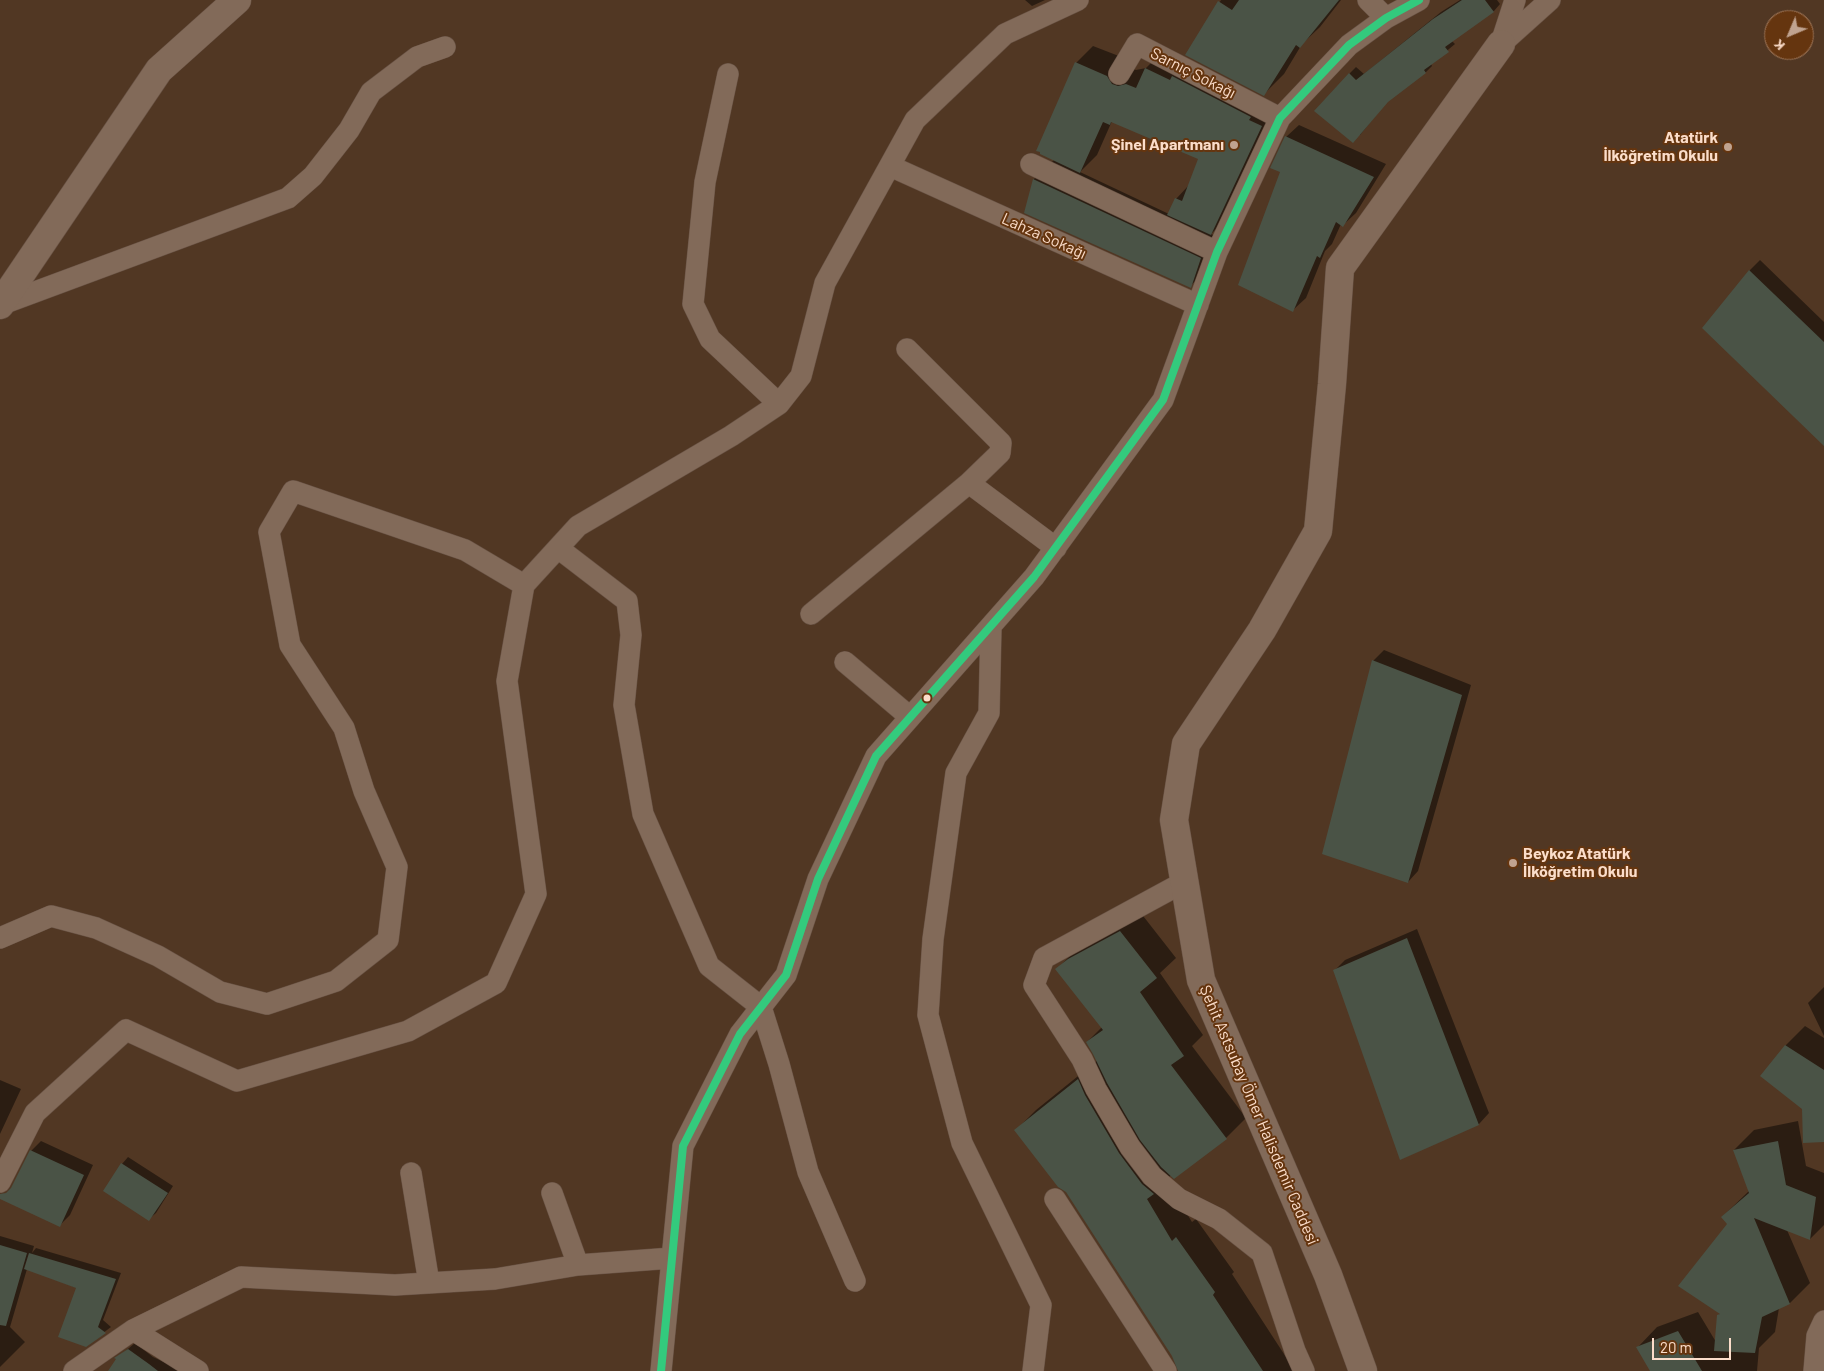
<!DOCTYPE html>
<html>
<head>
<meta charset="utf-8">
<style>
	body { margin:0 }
	#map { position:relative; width:1824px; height:1371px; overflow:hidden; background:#513723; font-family:Barlow,sans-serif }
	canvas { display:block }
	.north { position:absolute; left:1764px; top:10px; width:50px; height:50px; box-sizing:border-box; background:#65350f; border:1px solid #a1785a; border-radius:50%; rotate:225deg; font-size:14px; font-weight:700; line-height:20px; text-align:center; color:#fbddca }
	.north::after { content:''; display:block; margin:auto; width:18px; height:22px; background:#c0a390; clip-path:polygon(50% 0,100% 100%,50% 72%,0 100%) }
	.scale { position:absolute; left:1652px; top:1338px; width:79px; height:22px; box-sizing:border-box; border:2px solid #fbddca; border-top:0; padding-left:6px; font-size:15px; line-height:18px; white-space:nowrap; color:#fbddca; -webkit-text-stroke:4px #65350f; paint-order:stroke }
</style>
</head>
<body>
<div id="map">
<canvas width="1824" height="1371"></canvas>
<div class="north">K</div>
<div class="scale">20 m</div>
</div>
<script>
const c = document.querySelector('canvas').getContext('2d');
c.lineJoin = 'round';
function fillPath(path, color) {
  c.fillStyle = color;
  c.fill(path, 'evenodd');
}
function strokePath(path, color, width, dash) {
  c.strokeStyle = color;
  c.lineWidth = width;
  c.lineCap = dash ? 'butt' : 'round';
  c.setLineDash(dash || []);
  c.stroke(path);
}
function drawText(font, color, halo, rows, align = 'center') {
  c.font = font + ' Barlow,sans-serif';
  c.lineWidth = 4;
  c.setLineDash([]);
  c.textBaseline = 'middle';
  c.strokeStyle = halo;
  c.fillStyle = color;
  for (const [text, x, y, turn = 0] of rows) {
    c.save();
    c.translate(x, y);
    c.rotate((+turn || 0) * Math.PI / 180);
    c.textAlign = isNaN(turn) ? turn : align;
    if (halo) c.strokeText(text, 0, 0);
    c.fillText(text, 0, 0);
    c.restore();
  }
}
fillPath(new Path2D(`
	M1025 0H1045L1032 6Z
	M1221 0H1341L1320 27 1302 44 1284 74 1264 94 1187 54Z
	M1460 0H1497L1500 4 1494 11 1452 41 1455 44 1431 64 1432 66 1426 72 1390 98 1360 135 1349 74 1356 67 1364 74 1441 12Z
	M1093 46 1124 58 1129 67 1136 70 1146 68 1163 51 1279 109 1228 217 1211 234 1220 238 1210 267 1190 286 1025 212 1034 179 1054 160 1076 63ZM1112 121 1199 158 1189 185 1176 199 1169 214 1080 172 1097 155Z
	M1299 125 1386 164 1356 213 1343 225 1341 224 1332 244 1325 251 1306 298 1293 310 1282 171 1286 137Z
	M1760 260 1824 322V444L1704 328 1750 270Z
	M1384 650 1471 685 1418 871 1408 882 1373 661Z
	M1140 912 1176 958 1160 973 1203 1035 1192 1046 1246 1118 1226 1138 1171 1175 1166 1180 1192 1222 1196 1219 1234 1272 1232 1274 1295 1371H1179L1178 1364 1066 1191 1016 1130 1036 1110 1098 1060 1087 1042 1102 1027 1057 969 1076 950Z
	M1417 929 1489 1113 1479 1124 1401 1159 1335 970 1345 960Z
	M1824 987V1036L1808 1003Z
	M1805 1026 1824 1038V1141L1803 1108 1785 1046Z
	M0 1080 21 1089 0 1134Z
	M1798 1121 1806 1166 1824 1173V1225L1810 1239 1787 1230 1810 1283 1790 1303 1779 1308 1775 1332 1759 1348 1757 1371H1651L1638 1347 1657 1327 1698 1312 1716 1342 1718 1316 1721 1313 1728 1224 1722 1217 1749 1191 1734 1150 1754 1130Z
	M41 1141 93 1165 70 1215 60 1225 31 1151Z
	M128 1157 173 1186 156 1213 149 1219 122 1164Z
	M0 1236 34 1246 32 1253 36 1248 121 1273 103 1320 111 1327 86 1346 77 1288 27 1269 10 1327 25 1342 0 1367Z
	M135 1343 153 1357 183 1371H109L118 1358H117Z`), '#0007');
fillPath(new Path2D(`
	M1239 0H1339L1300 48 1296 45 1264 96 1185 55 1218 1 1232 10Z
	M1462 0H1485L1494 12 1445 47 1449 52 1424 70 1426 73 1388 102 1353 143 1314 111 1349 73 1356 80 1433 19Z
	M1075 62 1107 76 1112 84 1118 86 1126 84 1136 88 1145 68 1170 80 1172 76 1251 117 1249 120 1262 126 1211 235 1167 215 1175 198 1182 201 1198 159 1111 122 1110 125 1103 122 1080 173 1040 154V152L1036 151Z
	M1285 136 1374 177 1343 227 1336 222 1320 258 1317 256 1293 312 1238 285 1280 172 1270 168Z
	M1033 179 1201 258 1191 288 1024 213Z
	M1749 270 1824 342V446L1702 328Z
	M1372 660 1462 695 1408 883 1322 854Z
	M1120 931 1157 978 1140 992 1184 1056 1171 1065 1227 1139 1174 1179 1161 1167 1140 1140 1107 1083 1093 1054 1086 1042 1103 1030 1055 969 1068 959Z
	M1407 938 1479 1125 1400 1160 1333 970Z
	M1785 1045 1824 1070V1142L1803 1143 1802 1109 1760 1076Z
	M1078 1079 1085 1095 1119 1153 1142 1184 1154 1194 1147 1199 1172 1241 1176 1237 1215 1292 1213 1295 1263 1371H1178L1172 1356 1066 1192 1058 1187 1014 1130Z
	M1778 1141 1786 1185 1816 1197 1810 1240 1754 1218 1790 1304 1762 1317 1755 1353 1714 1351 1717 1315 1720 1314 1678 1286 1727 1224 1721 1217 1749 1193 1733 1150Z
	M30 1150 84 1175 60 1227 0 1199V1194L6 1193 11 1188Z
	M121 1163 168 1193 149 1221 103 1191Z
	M0 1245 27 1253 6 1326 0 1325Z
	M29 1253 116 1279 98 1327 106 1333 86 1347 58 1337 76 1288 24 1269Z
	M1678 1331 1702 1371H1650L1636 1347Z
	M128 1349 149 1364 158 1371H108L116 1359 114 1358Z`), '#4a5346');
const street = new Path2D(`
	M1368 0 1386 18
	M1501 43 1515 0
	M1501 44 1550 0
	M728 74 705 182 693 304 710 339 779 404
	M1119 74 1137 44 1280 118
	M1031 164 1217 252
	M890 166 1198 305
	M0 305 288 198 313 176 349 130 371 92 417 57 445 47
	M907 349 1001 443 1000 453 969 483
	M558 548 627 601 631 635 624 705 643 814 709 966 761 1007 779 1064 808 1172 855 1281
	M811 614 969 483 1056 548
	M991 627 989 713 956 773 933 939 928 1015 962 1143 1041 1305 1033 1371
	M845 662 910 717
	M1184 882 1044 958 1034 985 1082 1059 1096 1089 1130 1147 1152 1176 1179 1199 1219 1219 1262 1253 1295 1351 1304 1371
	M0 938 51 916 96 928 158 956 220 992 267 1004 336 981 388 940 397 867 364 791 344 728 290 645 269 532 293 491 465 550 524 585
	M411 1173 429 1283
	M0 1182 35 1113 126 1030 237 1081 408 1031 496 983 536 894 507 681 524 585 578 526 731 436 779 404 801 376 825 283 915 120 1005 34 1078 0
	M552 1193 578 1265
	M1055 1199 1166 1371
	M133 1330 198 1371
	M74 1371 133 1330 241 1277 395 1285 495 1279 578 1265 672 1258
	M661 1371 683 1146 740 1034 786 975 818 879 876 756 1034 577 1163 400 1217 252 1280 118 1349 45 1386 18 1419 0
	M1814 1371 1817 1336 1824 1321`);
const secondary = new Path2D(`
	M0 305 159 70 237 0
	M1363 1371 1328 1275 1201 980 1174 820 1186 744 1262 630 1318 531 1332 384 1340 268 1501 44`);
strokePath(street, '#685244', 22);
strokePath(secondary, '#685244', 29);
strokePath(street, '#826a59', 21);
strokePath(secondary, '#826a59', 28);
strokePath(new Path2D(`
	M661 1371 683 1146 740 1034 786 975 818 879 876 756 1034 577 1163 400 1217 252 1280 118 1349 45 1386 18 1419 0`), '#33ca7d', 8);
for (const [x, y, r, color] of [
	[1234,145,5,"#c0a390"],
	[1728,147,5,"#c0a390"],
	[927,698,4.5,"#fbddca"],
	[1513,863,5,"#c0a390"]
]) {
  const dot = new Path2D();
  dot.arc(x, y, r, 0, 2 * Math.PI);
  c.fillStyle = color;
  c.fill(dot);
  strokePath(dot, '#65350f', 2);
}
drawText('16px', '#fbddca', '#65350f', [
	["Sarnıç Sokağı",1193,73,27],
	["Lahza Sokağı",1044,236,24],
	["Şehit Astsubay Ömer Halisdemir Caddesi",1259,1115,67]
]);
drawText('bold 16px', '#fbddca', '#65350f', [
	["Atatürk",1718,138],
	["İlköğretim Okulu",1718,156],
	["Şinel Apartmanı",1224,145],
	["Beykoz Atatürk",1523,854,"left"],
	["İlköğretim Okulu",1523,872,"left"]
], 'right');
</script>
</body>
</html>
